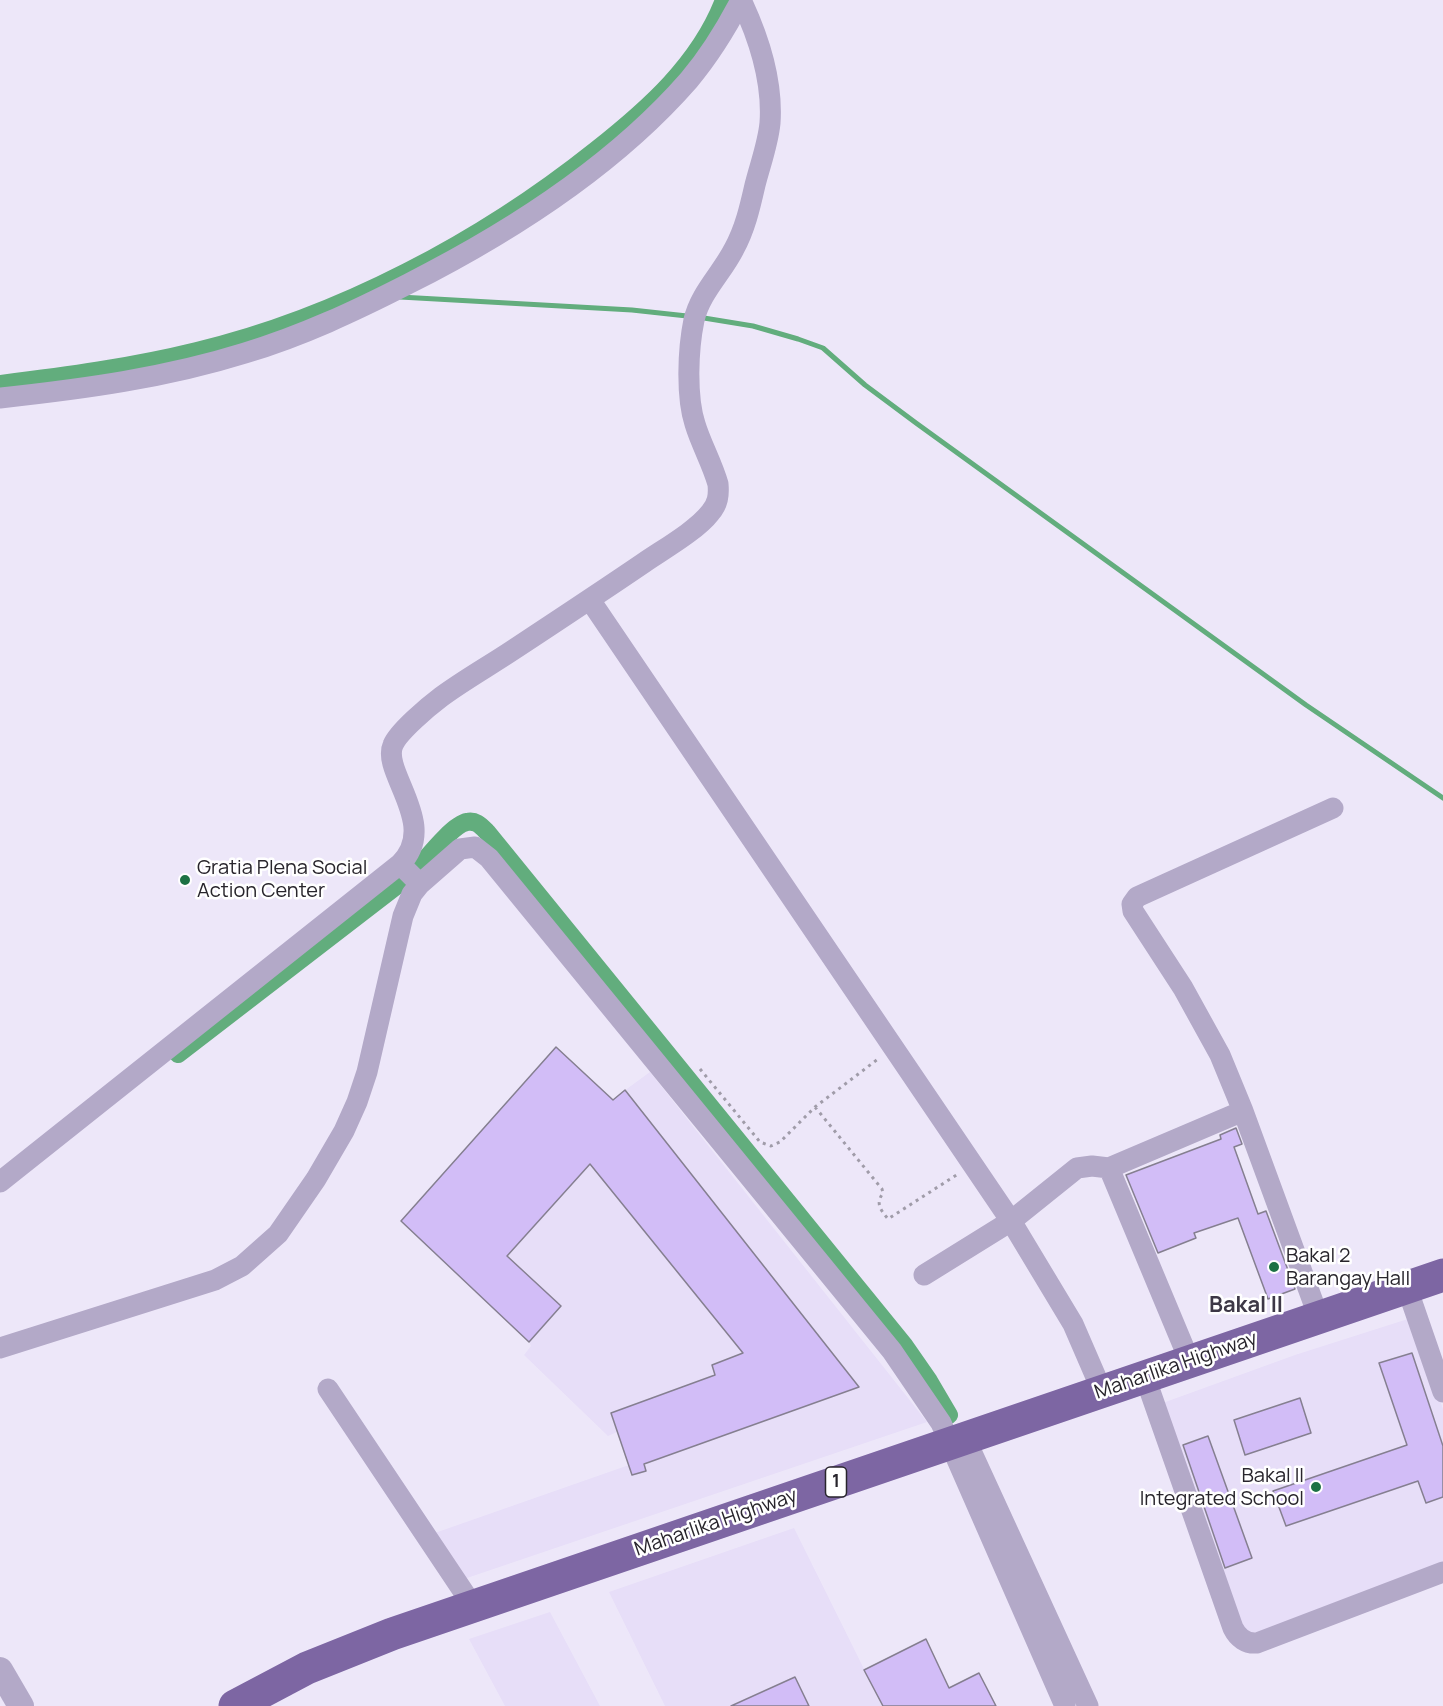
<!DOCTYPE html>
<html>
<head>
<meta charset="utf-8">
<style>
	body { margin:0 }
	canvas { display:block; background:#ede7f9 }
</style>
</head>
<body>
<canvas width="1443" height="1706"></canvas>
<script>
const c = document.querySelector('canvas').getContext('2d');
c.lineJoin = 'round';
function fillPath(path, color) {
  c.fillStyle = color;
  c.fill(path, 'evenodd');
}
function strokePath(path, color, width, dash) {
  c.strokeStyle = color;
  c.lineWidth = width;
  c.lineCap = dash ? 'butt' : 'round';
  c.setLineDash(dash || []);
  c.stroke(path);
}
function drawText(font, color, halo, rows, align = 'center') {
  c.font = font + ' Manrope,sans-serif';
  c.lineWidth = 5;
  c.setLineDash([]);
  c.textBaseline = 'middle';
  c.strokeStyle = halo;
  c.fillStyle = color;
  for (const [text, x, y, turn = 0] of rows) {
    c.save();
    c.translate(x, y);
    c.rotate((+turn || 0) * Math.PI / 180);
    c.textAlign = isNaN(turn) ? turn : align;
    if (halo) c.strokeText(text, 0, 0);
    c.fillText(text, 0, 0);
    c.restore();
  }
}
fillPath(new Path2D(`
	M556 1047 613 1099 650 1072 927 1422 464 1579 432 1534 629 1465 617 1432 608 1436 524 1355 531 1346 529 1342 401 1221Z
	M1411 1318 1443 1409V1565L1263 1632 1252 1633 1243 1629 1160 1404 1295 1355Z
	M794 1528 864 1669 926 1639 949 1687 979 1673 996 1706H665L609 1592Z
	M550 1612 600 1706H505L469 1639Z`), '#e7def8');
strokePath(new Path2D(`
	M400 297 632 310 687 316
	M704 318 753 326 798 339 823 348 865 385 916 423 1306 705 1443 798`), '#62ad7d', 5);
strokePath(new Path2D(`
	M0 384C66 376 132 367 197 351 339 317 482 241 596 150 648 109 700 63 724 0
	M416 870C426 859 453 824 467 822 476 820 481 826 487 832L904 1345 929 1381 949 1415
	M178 1054 404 880`), '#62ad7d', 18);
const building = new Path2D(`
	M556 1047 613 1100 625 1090 859 1387 644 1464 646 1471 632 1475 611 1413 715 1375 712 1365 743 1353 590 1164 507 1256 561 1306 529 1342 401 1221Z
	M1236 1128 1242 1144 1234 1147 1258 1214 1266 1211 1295 1289 1268 1299 1238 1218 1194 1233 1196 1238 1158 1253 1126 1175 1221 1139 1220 1135Z
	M1412 1353 1443 1446V1497L1426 1503 1418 1481 1286 1526 1273 1491 1407 1445 1379 1363Z
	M1300 1398 1311 1433 1245 1455 1234 1420Z
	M1208 1436 1252 1558 1225 1568 1183 1445Z
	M926 1639 949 1688 979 1673 996 1706H883L864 1670Z
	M795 1677 809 1706H731Z`);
fillPath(building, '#d2bdf7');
strokePath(building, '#857f90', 1.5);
strokePath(new Path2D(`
	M700 1069 760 1142 771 1146 780 1142 815 1107 878 1059
	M815 1107 882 1189 883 1193C875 1204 881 1210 888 1219L958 1174`), '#a09ca9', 3, [3, 4.5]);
strokePath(new Path2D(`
	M0 398C83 389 165 378 245 353 302 336 355 311 408 284 509 233 614 166 689 80 710 55 726 29 741 0
	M590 600 1011 1221 1073 1324 1102 1391
	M400 864C440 825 381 772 393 745 398 732 429 706 441 697 464 680 489 666 513 650 557 621 601 592 645 562 664 549 697 530 710 513 718 504 719 495 718 484 712 463 701 444 695 424 686 396 688 349 694 320 700 293 722 273 734 249 745 229 750 207 755 185 760 165 768 144 770 123 773 80 759 38 741 0
	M1109 1168 1190 1362
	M0 1182 400 864 420 884 460 849 475 847 489 858 892 1351 941 1423 1065 1706
	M924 1275 1011 1221 1077 1168 1092 1166 1109 1168 1243 1111
	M1407 1288 1443 1392
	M1319 1318 1243 1111 1220 1055 1183 988 1133 911 1132 904 1137 897 1333 808
	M0 1348 215 1280 242 1266 278 1234 316 1179 344 1131 357 1102 367 1072 403 916 412 894 420 884
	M1145 1377 1233 1628C1238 1638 1246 1644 1257 1643L1443 1572
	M328 1389 473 1606
	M965 1438 1088 1706`), '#b3a9c8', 21);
strokePath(new Path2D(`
	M0 1670 21 1706`), '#b3a9c8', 26);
strokePath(new Path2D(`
	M235 1706 307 1668 392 1634 1443 1275`), '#7d66a3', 33);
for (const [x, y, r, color] of [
	[185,880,6,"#1c7144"],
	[1274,1267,6,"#1c7144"],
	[1316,1487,6,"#1c7144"]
]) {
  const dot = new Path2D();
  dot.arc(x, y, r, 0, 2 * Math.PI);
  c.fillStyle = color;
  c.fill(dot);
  strokePath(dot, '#fff', 2);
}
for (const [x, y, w] of [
	[836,1482,21]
]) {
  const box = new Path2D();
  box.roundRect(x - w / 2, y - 15, w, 30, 4.5);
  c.fillStyle = '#fff';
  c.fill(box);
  strokePath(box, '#28252c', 1.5);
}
drawText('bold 18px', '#28252c', null, [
	["1",836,1482]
]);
drawText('20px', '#28252c', '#fff', [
	["Gratia Plena Social",197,868],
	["Action Center",197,891],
	["Bakal 2",1286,1256],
	["Barangay Hall",1286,1279],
	["Bakal II",1304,1476,"right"],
	["Integrated School",1304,1499,"right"]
], 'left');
drawText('20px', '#28252c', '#fff', [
	["Maharlika Highway",1176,1366,-19],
	["Maharlika Highway",716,1523,-19]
]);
drawText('bold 22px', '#3d3846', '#fff', [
	["Bakal II",1246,1306]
]);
</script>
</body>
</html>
